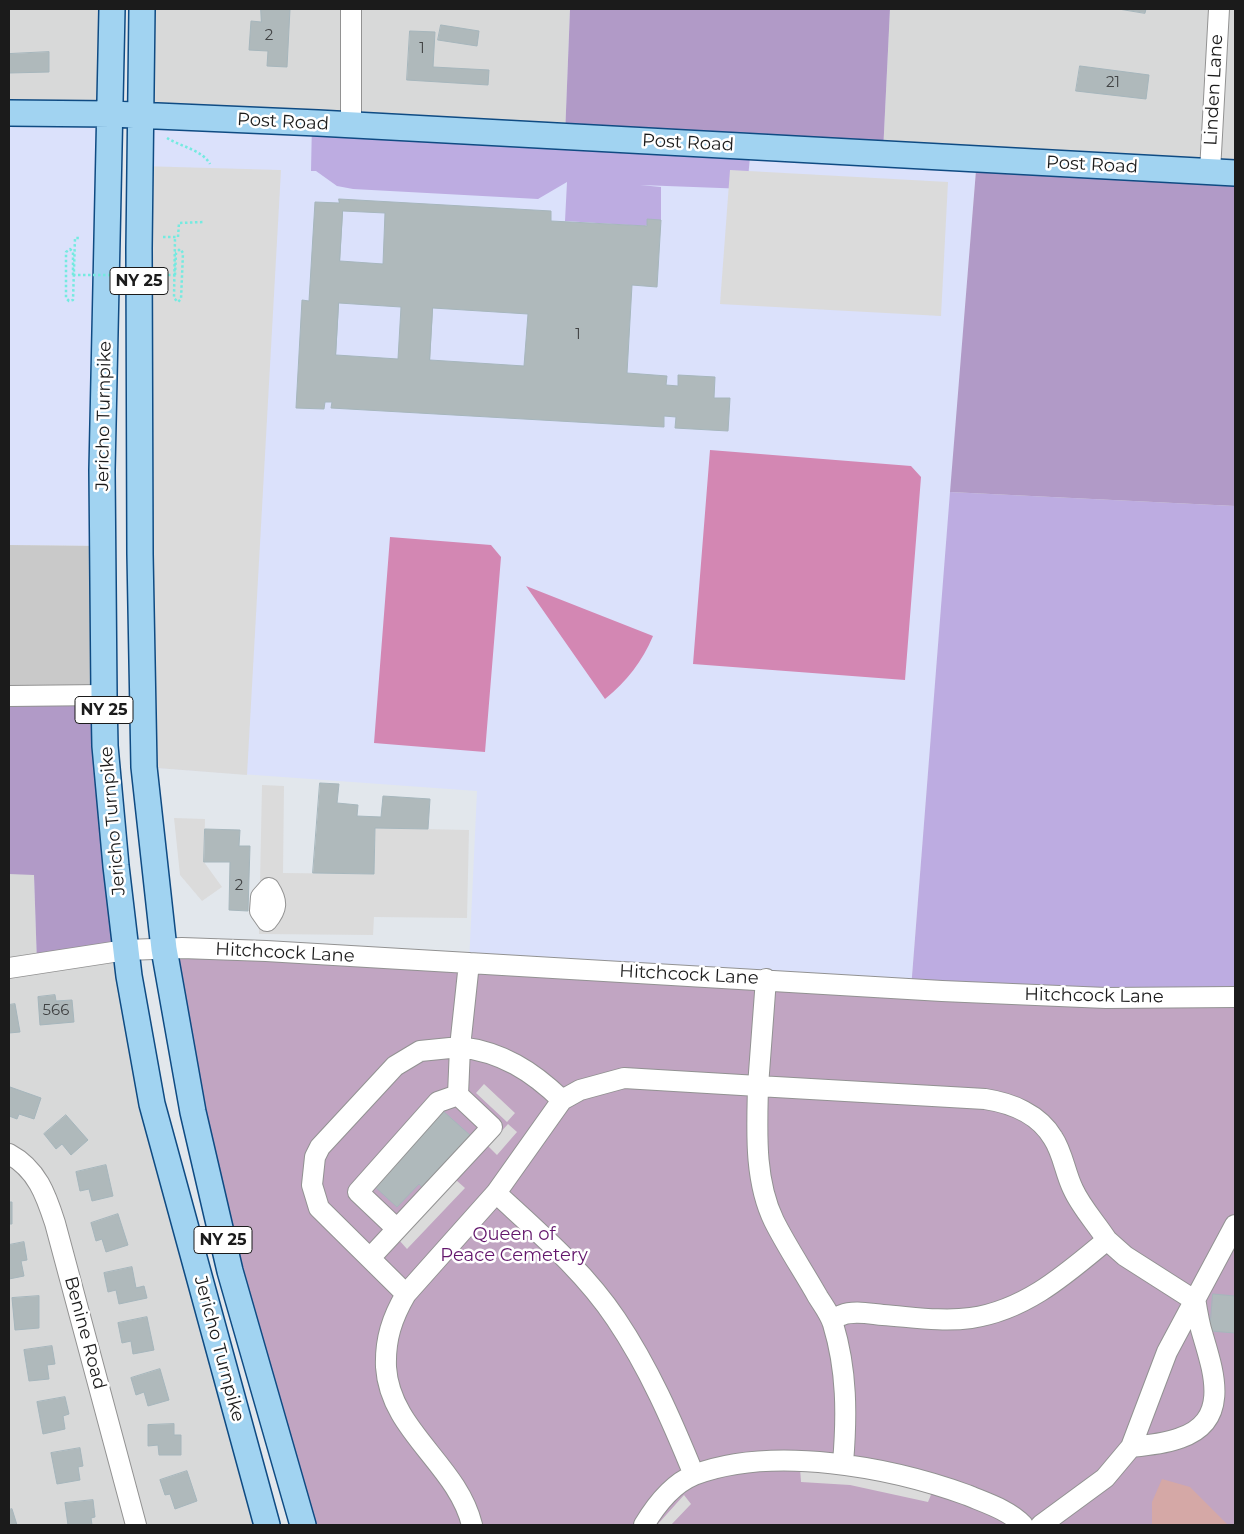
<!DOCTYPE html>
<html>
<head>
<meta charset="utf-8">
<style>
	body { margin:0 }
	#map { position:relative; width:1244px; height:1534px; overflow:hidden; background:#e2e7ec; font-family:Montserrat,sans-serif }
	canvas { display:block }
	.frame { position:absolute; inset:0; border:10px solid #1b1b1b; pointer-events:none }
</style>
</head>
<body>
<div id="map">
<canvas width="1244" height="1534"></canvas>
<div class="frame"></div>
</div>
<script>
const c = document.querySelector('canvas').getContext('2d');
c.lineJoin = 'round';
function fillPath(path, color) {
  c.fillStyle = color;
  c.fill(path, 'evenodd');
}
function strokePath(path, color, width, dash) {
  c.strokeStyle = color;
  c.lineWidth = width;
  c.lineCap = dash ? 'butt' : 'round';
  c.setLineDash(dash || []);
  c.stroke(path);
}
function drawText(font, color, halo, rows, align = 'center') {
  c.font = font + ' Montserrat,sans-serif';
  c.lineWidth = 5;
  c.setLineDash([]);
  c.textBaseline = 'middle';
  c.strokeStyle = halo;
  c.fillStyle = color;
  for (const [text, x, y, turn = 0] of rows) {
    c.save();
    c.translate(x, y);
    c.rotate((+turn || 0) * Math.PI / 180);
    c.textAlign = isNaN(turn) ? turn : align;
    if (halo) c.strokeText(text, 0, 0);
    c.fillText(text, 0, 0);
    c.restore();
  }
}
fillPath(new Path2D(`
	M9 9H112L111 114 9 113Z
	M142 9H570L565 136 140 116Z
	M890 9H1235V173L883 153Z
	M9 874H34L37 964 126 950 267 1525H9Z`), '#d8d9d9');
fillPath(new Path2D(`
	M9 113 111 114 103 546 9 545Z
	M140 116 977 158 911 989 469 963 477 791 144 767Z`), '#dbe1fb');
fillPath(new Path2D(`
	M9 545 103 546 104 695 9 696Z`), '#c9c9c9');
fillPath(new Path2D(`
	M312 122 751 146 747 189 640 185 661 187V220L645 226 565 221 567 182 538 199 353 189 337 186 316 171H311Z
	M950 492 1235 506V997L911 989Z`), '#bdace1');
fillPath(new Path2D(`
	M570 9H890L883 153 565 136Z
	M977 158 1235 173V506L950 492Z
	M104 695 126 950 37 964 34 875 9 874V696Z`), '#b19ac7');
fillPath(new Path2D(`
	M164 949 1235 997V1525H303Z`), '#c1a5c2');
fillPath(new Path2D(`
	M710 450 911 466 921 477 905 680 693 664Z
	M390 537 491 545 501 557 485 752 374 743Z
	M526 586 653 636C642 662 627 681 605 699Z`), '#d387b3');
fillPath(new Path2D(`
	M140 166 281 170 247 775 144 767Z
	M730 170 948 182 941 316 720 304Z
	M262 785 284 786 283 873 374 874 375 828 469 830 467 918 374 917 373 935 259 934Z
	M174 818 205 819 204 862 222 887 202 901 180 875Z
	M484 1084 515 1113 507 1122 476 1093Z
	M508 1124 517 1132 497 1155 488 1146Z
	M456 1180 465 1188 407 1249 399 1240Z
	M800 1468 828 1470 933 1490 928 1502 850 1485 801 1482Z
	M684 1495 691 1504 671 1525H657Z`), '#dbdbdb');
fillPath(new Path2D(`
	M1162 1479 1190 1487 1228 1525H1152V1502Z`), '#d5a8a6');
const building = new Path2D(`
	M261 9H290L287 67 267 66 268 51 249 50 251 21 261 22Z
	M1119 9H1146L1145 13Z
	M441 25 479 31 477 46 438 40Z
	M410 31 435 32 433 67 489 70 488 85 407 80Z
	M49 52V72L9 73V54Z
	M1080 66 1149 75 1146 99 1076 91Z
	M339 199 551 211V221L647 226V219L661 220 657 287 632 285 627 373 667 376 666 385 678 386V375L715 377 714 398H730L728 431 675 428 676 417 664 416V427L331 408 332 402H325L324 409 296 408 302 300 309 301 315 202 339 203ZM343 211 385 213 383 264 340 261ZM339 303 401 307 398 359 336 355ZM433 308 528 314 524 366 430 360Z
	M320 783 339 784 337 803 358 805 357 816 381 817 383 796 430 799 428 829 375 828 374 874 313 873Z
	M205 829 240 830 239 846H250L248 911 229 910 230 862H204Z
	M55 995 56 1001 72 1000 74 1022 40 1025 38 997Z
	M15 1004 20 1032 9 1033V1005Z
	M10 1087 41 1098 34 1119 19 1114 17 1119 9 1116Z
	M443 1111 471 1136 423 1188 419 1184 397 1207 373 1185Z
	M66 1115 88 1140 71 1155 62 1144 56 1149 44 1134Z
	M106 1165 113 1196 92 1201 89 1189 80 1191 76 1172Z
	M9 1202H12V1224H9Z
	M118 1214 128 1245 106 1252 102 1239 96 1241 91 1223Z
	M24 1242 27 1260 21 1261 24 1276 9 1279V1245Z
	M132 1267 136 1288 144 1286 147 1298 119 1304 116 1290 108 1292 104 1273Z
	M1213 1294 1235 1296V1333L1210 1331Z
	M39 1296V1328L15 1330 12 1298Z
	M147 1317 154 1350 133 1354 131 1341 122 1343 118 1323Z
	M52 1346 55 1364 47 1365 49 1379 29 1381 24 1350Z
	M160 1369 169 1400 148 1406 144 1392 136 1395 131 1378Z
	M65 1397 69 1414 63 1416 65 1429 43 1434 37 1402Z
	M174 1424V1435H181V1455H159L158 1445 148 1446V1425Z
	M80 1448 83 1466 78 1467 80 1480 57 1484 51 1453Z
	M187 1471 197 1501 175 1509 170 1494 165 1495 160 1480Z
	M93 1500 95 1517 91 1518 92 1525H68L65 1503Z
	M12 1509 17 1525H9V1510Z`);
fillPath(building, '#afb9bb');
strokePath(building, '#a6b6bc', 1);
const minor = new Path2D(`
	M351 126V9
	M1210 171 1219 9
	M9 696 104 695
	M269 888C278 902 277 909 267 921L260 911 261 897Z
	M9 968 126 950 182 948 266 951 942 991 1106 998 1235 997
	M458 1095 438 1102 358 1192 397 1229 492 1127 458 1095 460 1047C502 1052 532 1071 562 1100L496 1193 406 1294 319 1208 312 1185 315 1157 320 1147 395 1066 420 1051 460 1047 469 963
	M562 1100 580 1090 624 1078 758 1086 766 979
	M9 1154C37 1169 46 1195 55 1223L136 1525
	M496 1193C538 1232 584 1271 616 1319 649 1368 672 1421 694 1475
	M1107 1240 1125 1256 1194 1300
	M370 1258 397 1229
	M406 1294C392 1318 385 1339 386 1367 390 1431 457 1464 472 1525
	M832 1321C835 1319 839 1316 842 1315 854 1310 871 1314 883 1315 912 1317 942 1322 971 1318 1026 1310 1066 1274 1107 1240 1096 1223 1081 1207 1073 1189 1065 1173 1063 1153 1053 1138 1039 1114 1011 1103 985 1099L758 1086C757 1130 754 1180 774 1221 787 1247 804 1272 818 1297 823 1305 830 1314 833 1324 847 1370 847 1415 843 1463
	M1131 1447C1147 1445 1165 1444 1180 1438 1230 1421 1214 1373 1203 1336 1199 1324 1197 1311 1195 1298
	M644 1525C656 1505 672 1484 694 1475 773 1445 890 1467 967 1495 986 1503 1009 1510 1023 1525
	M1041 1525 1105 1478 1131 1447 1167 1352 1235 1225`);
const major = new Path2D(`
	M112 9 102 470 104 695 105 746 116 866 129 976 152 1104 267 1525
	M142 9 139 248 140 554 144 767 164 949 193 1112 230 1271 303 1525
	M9 113 111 114 318 123 1235 173`);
strokePath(minor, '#929292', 22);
strokePath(major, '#0f4b83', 28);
strokePath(new Path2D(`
	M167 138C182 147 202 150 210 164
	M163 237H178L179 223 203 222
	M73 275V252L70 249 66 252V298L69 301 73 300 75 238H81
	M175 275 176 253 180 249 183 253 181 299 178 302 174 298 175 238`), '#74eae0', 2.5, [2.5, 2.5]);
strokePath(minor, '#fff', 20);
strokePath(major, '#a1d3f1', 25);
strokePath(new Path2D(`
	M73 275H175`), '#74eae0', 2.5, [2.5, 2.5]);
drawText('15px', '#404243', null, [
	["2",269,36],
	["1",422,49],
	["21",1113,83],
	["1",578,335],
	["2",239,886],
	["566",56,1011]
]);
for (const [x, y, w] of [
	[139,281,58],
	[104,710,58],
	[223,1240,58]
]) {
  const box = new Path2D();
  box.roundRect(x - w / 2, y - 13.5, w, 27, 4);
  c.fillStyle = '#fff';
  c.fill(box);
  strokePath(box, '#1b1b1b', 1);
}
drawText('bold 16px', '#1b1b1b', null, [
	["NY 25",139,281],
	["NY 25",104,710],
	["NY 25",223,1240]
]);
drawText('18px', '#1b1b1b', '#fff', [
	["Linden Lane",1214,90,-87],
	["Post Road",283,122,3],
	["Post Road",688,143,3],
	["Post Road",1092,165,3],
	["Jericho Turnpike",104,416,-89],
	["Jericho Turnpike",113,821,-95],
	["Hitchcock Lane",285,953,3],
	["Hitchcock Lane",689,975,3],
	["Hitchcock Lane",1094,996,1],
	["Benine Road",85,1333,75],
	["Jericho Turnpike",219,1349,75]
]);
drawText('18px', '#63166c', '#fff', [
	["Queen of",514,1235],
	["Peace Cemetery",514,1256]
]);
</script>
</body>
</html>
